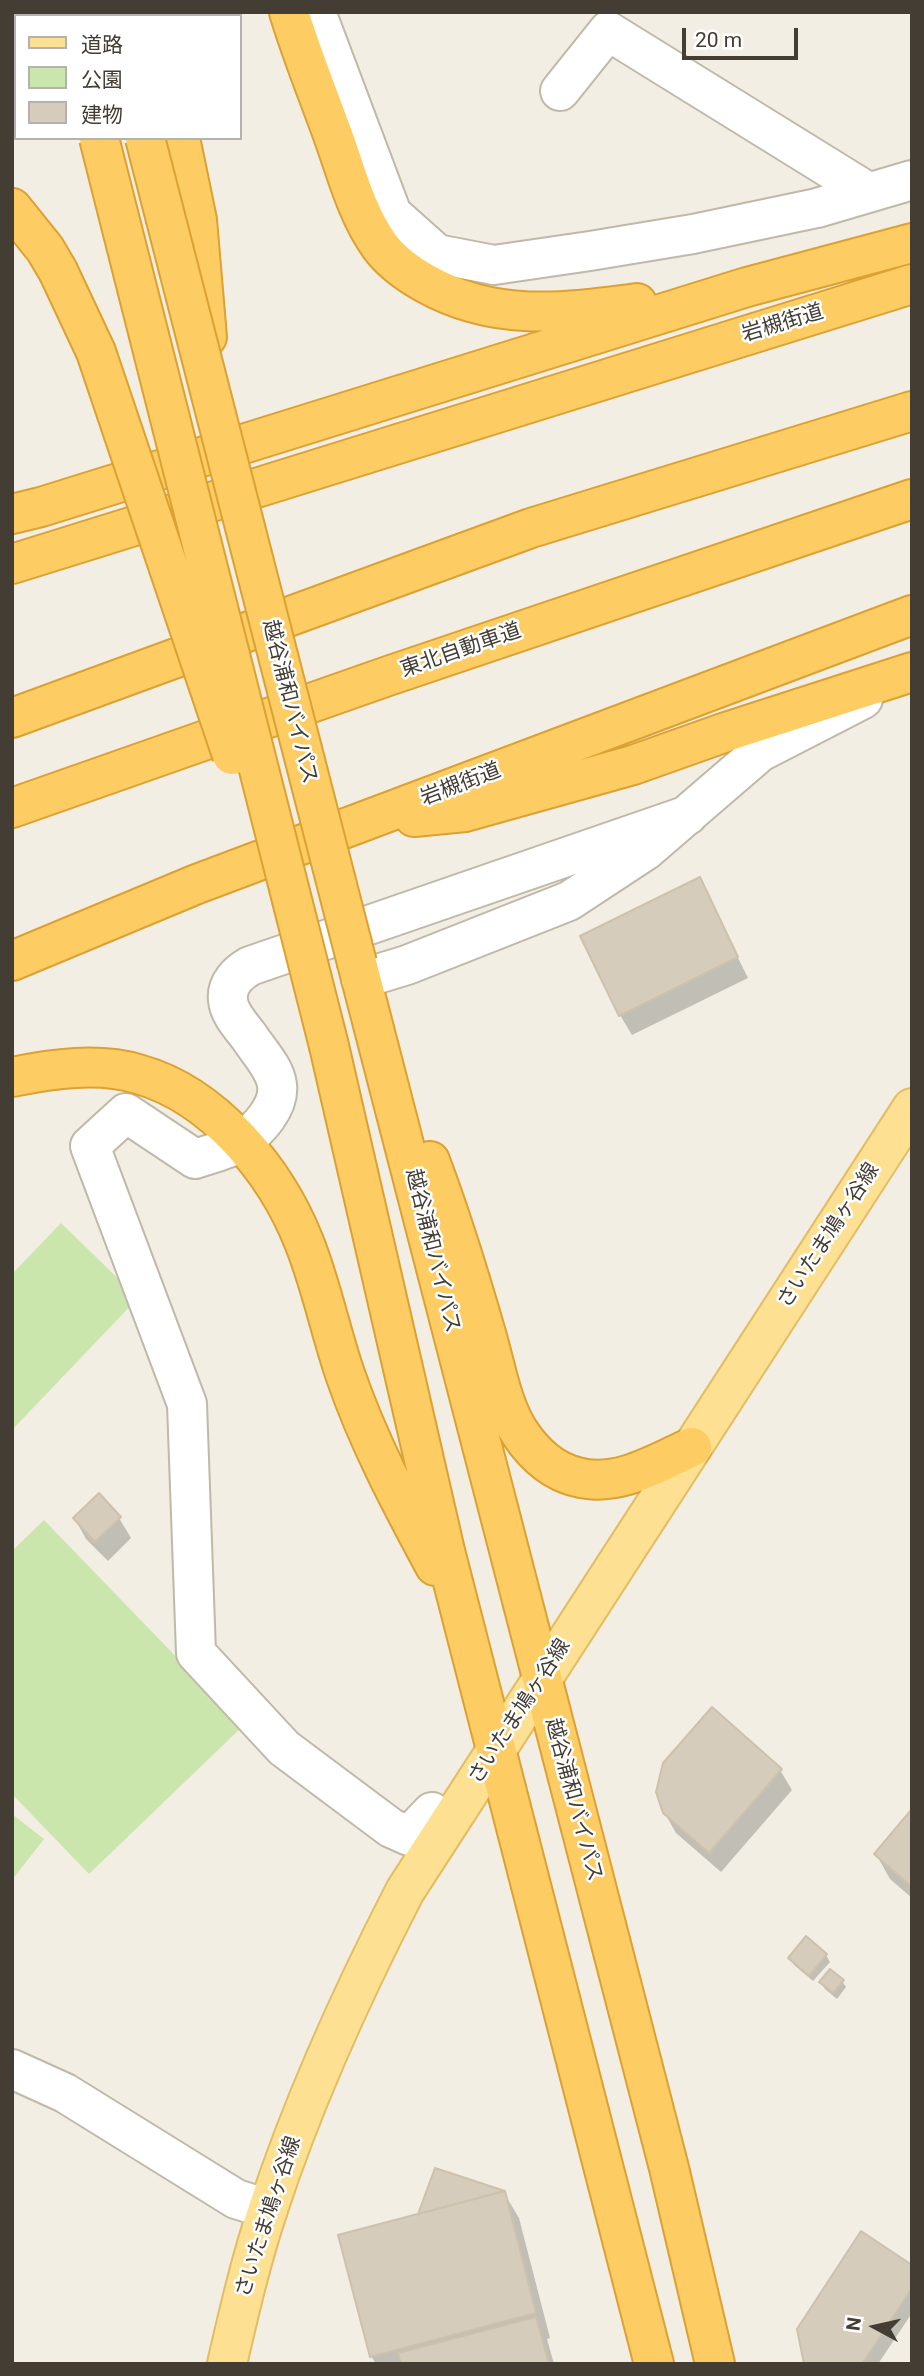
<!DOCTYPE html>
<html>
<head>
<meta charset="utf-8">
<style>
	body { margin:0 }
	#map { position:relative; width:924px; height:2376px; overflow:hidden; background:#f2eee3; font-family:Roboto,"Noto Sans JP",sans-serif }
	canvas { display:block }
	.frame { position:absolute; inset:0; border:14px solid #433d34; pointer-events:none }
	.legend { position:absolute; left:14px; top:14px; width:228px; height:126px; box-sizing:border-box; background:#fff; border:2px solid #b4b1ae; margin:0; padding:9px 12px; list-style:none; font-size:21px; color:#433d34 }
	.legend li { display:flex; align-items:center; gap:14px; height:35px }
	.legend b { width:35px; border:2px solid #b4b1ae }
	.north { position:absolute; left:840px; top:2292px; width:70px; height:70px; -webkit-text-stroke:5px #fff; paint-order:stroke; rotate:278deg; font-size:19px; font-weight:700; line-height:28px; text-align:center; color:#433d34 }
	.north::after { content:''; display:block; margin:auto; width:24px; height:32px; background:#433d34; clip-path:polygon(50% 0,100% 100%,50% 72%,0 100%) }
	.scale { position:absolute; left:682px; top:28px; width:116px; height:32px; box-sizing:border-box; border:4px solid #433d34; border-top:0; padding-left:9px; font-size:21px; line-height:24px; white-space:nowrap; color:#433d34; -webkit-text-stroke:5px #fff; paint-order:stroke }
</style>
</head>
<body>
<div id="map">
<canvas width="924" height="2376"></canvas>
<div class="frame"></div>
<ul class="legend">
<li><b style="height:9px;background:#fde091"></b>道路</li>
<li><b style="height:19px;background:#cbe6ac"></b>公園</li>
<li><b style="height:19px;background:#d6ccbc"></b>建物</li>
</ul>
<div class="north">N</div>
<div class="scale">20 m</div>
</div>
<script>
const c = document.querySelector('canvas').getContext('2d');
c.lineJoin = 'round';
function fillPath(path, color) {
  c.fillStyle = color;
  c.fill(path, 'evenodd');
}
function strokePath(path, color, width, dash) {
  c.strokeStyle = color;
  c.lineWidth = width;
  c.lineCap = dash ? 'butt' : 'round';
  c.setLineDash(dash || []);
  c.stroke(path);
}
function drawText(font, color, halo, rows, align = 'center') {
  c.font = font + ' Roboto,"Noto Sans JP",sans-serif';
  c.lineWidth = 5;
  c.setLineDash([]);
  c.textBaseline = 'middle';
  c.strokeStyle = halo;
  c.fillStyle = color;
  for (const [text, x, y, turn = 0] of rows) {
    c.save();
    c.translate(x, y);
    c.rotate((+turn || 0) * Math.PI / 180);
    c.textAlign = isNaN(turn) ? turn : align;
    if (halo) c.strokeText(text, 0, 0);
    c.fillText(text, 0, 0);
    c.restore();
  }
}
fillPath(new Path2D(`
	M61 1223 138 1298 12 1430V1274Z
	M44 1520 243 1726 89 1874 12 1794V1551Z
	M12 1814 44 1839 12 1880Z`), '#cbe6ac');
fillPath(new Path2D(`
	M699 879 748 978 632 1035 620 1015Z
	M119 1518 131 1538 108 1561 86 1539 75 1519Z
	M780 1770 792 1790 721 1872 676 1833 664 1812Z
	M912 1812V1898L890 1879 876 1854Z
	M826 1955 830 1962 813 1981 794 1965 790 1958Z
	M842 1981 846 1987 837 1999 825 1989 821 1982Z
	M504 2193 519 2218 550 2338 547 2339 554 2364H376L371 2356Z
	M912 2267V2313L878 2364H806Z`), '#0003');
const building = new Path2D(`
	M700 877 738 957 619 1016 580 936Z
	M99 1493 121 1517 95 1542 73 1518Z
	M712 1707 782 1769 709 1853 663 1813 656 1792 663 1763Z
	M912 1809V1887L874 1854Z
	M806 1936 827 1954 809 1976 788 1958Z
	M830 1969 844 1980 833 1993 819 1982Z
	M435 2168 505 2191 418 2214Z
	M505 2191 536 2313 370 2357 338 2235Z
	M861 2231 912 2265V2288L862 2364H804L797 2329Z
	M536 2317 549 2364H401L398 2353Z`);
fillPath(building, '#d6ccbc');
strokePath(building, '#cec1ac', 2);
const minor = new Path2D(`
	M316 12 392 214 437 254 494 265 590 251 693 234 817 208 912 180
	M560 91 608 31 868 192
	M361 979 407 965 569 901 645 851 760 752 863 699
	M432 1812 409 1836 391 1828 284 1748 196 1653 187 1404 90 1146 126 1113 195 1159C210 1154 227 1150 241 1142 258 1130 280 1107 277 1085 275 1068 259 1052 250 1038 242 1027 229 1014 228 1000 226 984 238 973 250 966L688 815
	M12 2069 65 2093 236 2199 268 2209`);
const major = new Path2D(`
	M227 2364C239 2312 251 2260 268 2209 304 2099 352 1994 405 1891L912 1108`);
const highway = new Path2D(`
	M67 12 68 16
	M113 12 114 16
	M153 12 154 16
	M289 12C302 55 319 96 334 138 347 174 357 214 380 246 391 261 409 274 425 283 494 322 562 313 637 303
	M180 138 197 220 207 337
	M12 208 45 249 58 271
	M12 514 41 507 747 287 912 243
	M12 564 912 284
	M12 718 531 528 912 411
	M12 808 388 676 912 499
	M414 817 465 812 633 765 726 732 912 672
	M12 961 197 884 912 615
	M357 963 669 2168 715 2364
	M329 1046 445 1551 654 2364
	M12 1077C52 1069 98 1062 138 1074 214 1095 276 1171 304 1242 321 1284 330 1330 345 1374 368 1441 401 1503 435 1566
	M430 1161C452 1219 470 1278 487 1337 496 1368 502 1406 520 1433 534 1454 552 1471 577 1477 617 1488 657 1463 692 1447`);
strokePath(minor, '#c0b8a9', 42);
strokePath(major, '#e2bd61', 42);
strokePath(highway, '#dca133', 42);
strokePath(minor, '#fff', 38);
strokePath(major, '#fde091', 38);
strokePath(highway, '#fdcc63', 38);
const highwayBridge = new Path2D(`
	M99 138 329 1046
	M145 138 357 963
	M58 271 96 352 232 755`);
strokePath(highwayBridge, '#dca133', 42, []);
strokePath(highwayBridge, '#fdcc63', 38);
drawText('21px', '#433d34', '#fff', [
	["岩槻街道",783,324,-17],
	["東北自動車道",461,651,-19],
	["越谷浦和バイパス",289,702,76],
	["岩槻街道",461,785,-21],
	["さいたま鳩ヶ谷線",829,1236,-57],
	["越谷浦和バイパス",432,1251,76],
	["さいたま鳩ヶ谷線",520,1712,-57],
	["越谷浦和バイパス",573,1800,75],
	["さいたま鳩ヶ谷線",269,2217,-72]
]);
</script>
</body>
</html>
